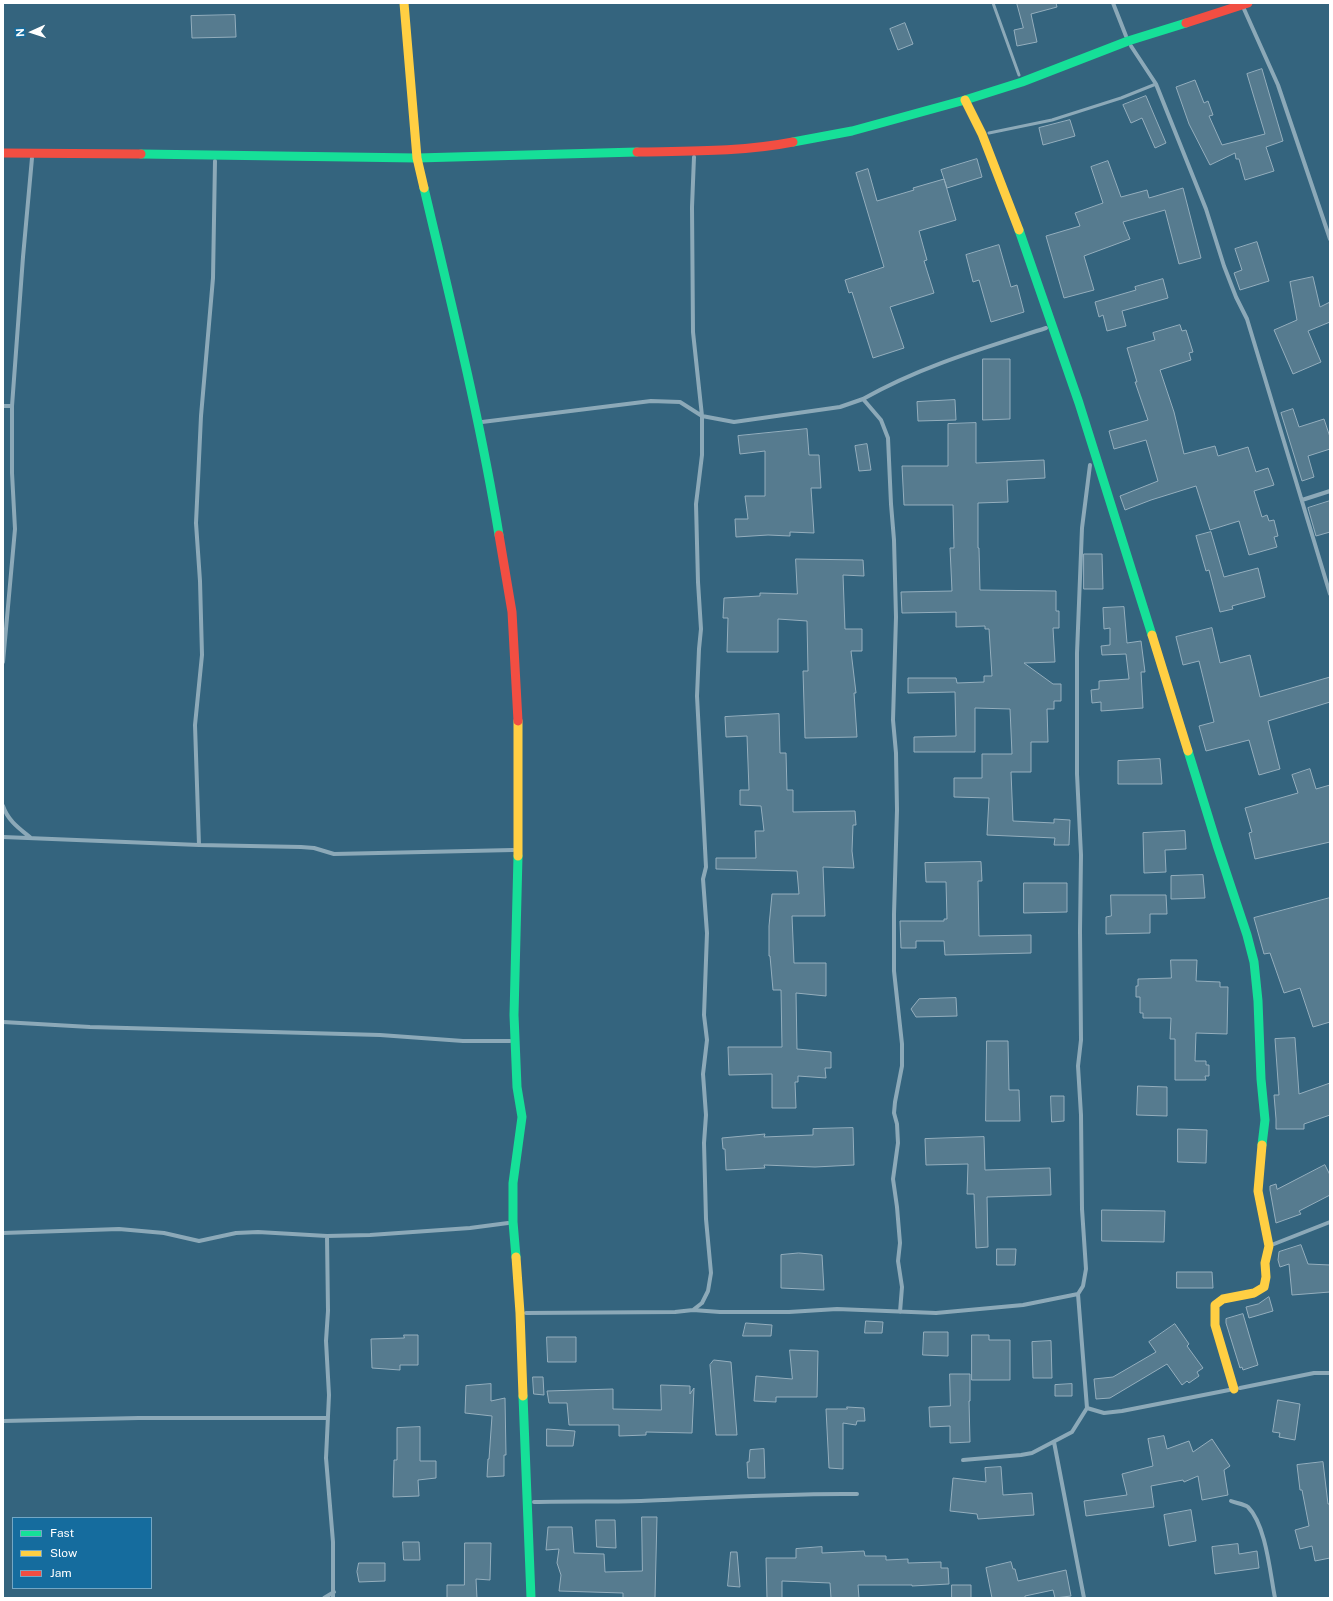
<!DOCTYPE html>
<html>
<head>
<meta charset="utf-8">
<style>
	body { margin:0 }
	#map { position:relative; width:1333px; height:1601px; overflow:hidden; background:#34647e; font-family:"Public Sans",sans-serif }
	canvas { display:block }
	.frame { position:absolute; inset:0; border:4px solid #fff; pointer-events:none }
	.legend { position:absolute; left:12px; top:1517px; width:140px; height:72px; box-sizing:border-box; background:#156c9e; border:1px solid #73a7c5; margin:0; padding:5px 7px; list-style:none; font-size:12px; color:#fff }
	.legend li { display:flex; align-items:center; gap:8px; height:20px }
	.legend b { width:20px; border:1px solid #73a7c5 }
	.north { position:absolute; left:12px; top:12px; width:40px; height:40px; -webkit-text-stroke:3px #156c9e; paint-order:stroke; rotate:267deg; font-size:11px; font-weight:700; line-height:16px; text-align:center; color:#fff }
	.north::after { content:''; display:block; margin:auto; width:14px; height:18px; background:#fff; clip-path:polygon(50% 0,100% 100%,50% 72%,0 100%) }
</style>
</head>
<body>
<div id="map">
<canvas width="1333" height="1601"></canvas>
<div class="frame"></div>
<ul class="legend">
<li><b style="height:5px;background:#16e098"></b>Fast</li>
<li><b style="height:5px;background:#ffcf43"></b>Slow</li>
<li><b style="height:5px;background:#f24e42"></b>Jam</li>
</ul>
<div class="north">N</div>
</div>
<script>
const c = document.querySelector('canvas').getContext('2d');
c.lineJoin = 'round';
function fillPath(path, color) {
  c.fillStyle = color;
  c.fill(path, 'evenodd');
}
function strokePath(path, color, width, dash) {
  c.strokeStyle = color;
  c.lineWidth = width;
  c.lineCap = dash ? 'butt' : 'round';
  c.setLineDash(dash || []);
  c.stroke(path);
}
const building = new Path2D(`
	M1017 3H1056L1057 7 1031 14 1037 42 1017 46 1014 30 1023 28Z
	M235 15 236 37 192 38 191 16Z
	M905 23 913 44 898 50 890 29Z
	M1262 69 1283 141 1266 147 1274 171 1245 180 1239 159H1236L1235 153 1210 165 1189 124 1176 87 1195 80 1204 103 1208 101 1213 115 1209 116 1222 145 1265 134 1247 74Z
	M1146 96 1166 143 1155 148 1142 118 1131 123 1123 105Z
	M1070 120 1075 136 1043 145 1039 128Z
	M977 159 982 177 947 188 941 170Z
	M1108 161 1121 197 1147 190 1149 198 1183 188 1201 258 1179 264 1165 210 1123 222 1130 239 1084 256 1094 290 1064 298 1046 236 1080 226 1075 213 1103 203 1091 167Z
	M868 169 877 201 914 190 913 188 944 179 956 220 919 231 927 260 924 261 934 293 890 307 904 348 873 358 852 292 849 293 845 280 884 267 856 173Z
	M1257 242 1269 281 1240 290 1234 273 1242 270 1235 249Z
	M999 245 1011 287 1017 285 1024 312 991 322 979 280 973 282 966 255Z
	M1313 277 1320 307 1330 302V322L1308 331 1321 362 1293 374 1274 330 1297 320 1290 282Z
	M1163 279 1168 298 1122 311 1126 326 1107 331 1103 315 1099 317 1095 302 1136 290 1135 287Z
	M1180 325 1182 331 1186 330 1193 352 1189 353 1191 360 1160 370 1174 412 1184 454 1215 446 1218 456 1248 447 1256 472 1268 468 1274 485 1254 491 1262 517 1267 515 1269 521 1274 520 1278 536 1274 537 1277 547 1249 555 1239 521 1210 530 1196 486 1151 500 1125 510 1120 496 1158 481 1146 440 1114 449 1109 431 1148 420 1135 382H1137L1127 348 1155 340 1153 333Z
	M983 359H1010V419L983 420Z
	M955 400 956 420 918 421 917 402Z
	M1293 409 1299 427 1324 419 1330 437V449L1308 456 1314 477 1302 481 1281 413Z
	M976 423V463L1044 460 1045 478 1007 480 1008 502 978 503V548H979L980 590 1056 591V611H1059V628H1053L1055 662 1024 663 1053 684H1061V701H1054V709H1047L1048 742H1031V772H1011L1013 821 1054 823V819L1070 820 1069 845H1054L1055 838 987 835 989 798 954 797V778H982V754H1012L1010 709 975 708V752H914V737L956 736 955 692 908 693V678H956L957 683 984 682V676H992L989 629H985V626L956 627V612L902 613 901 592 952 591 950 548H954L953 505H904L902 466H948V424Z
	M807 429 809 455H819L821 488H811L814 533 790 532V536L768 535 736 537 735 519H748L745 496H765V451L740 454 738 436Z
	M867 444 871 470 859 471 855 446Z
	M1330 501V532L1316 536 1308 508Z
	M1211 532 1224 577 1258 568 1265 597 1232 606 1233 609 1220 612 1209 570 1206 571 1196 536Z
	M1084 554H1102L1103 589H1084Z
	M796 559 863 560 864 576 843 575 845 629H862V651H851L856 693H854L857 737 805 738 803 671H808L807 621 778 619V652H727L728 618H723L724 598 760 596V593L797 594Z
	M1124 607 1127 643 1141 641 1145 672H1141L1143 708 1101 711V702L1092 703 1091 690 1099 689V681L1129 679 1126 654 1102 655 1101 646 1110 645V628L1104 629 1103 608Z
	M1212 628 1220 663 1250 655 1260 697 1330 677V702L1268 721 1280 769 1259 775 1249 740 1206 751 1199 726 1214 722 1199 661 1183 665 1176 637Z
	M779 714 780 753H786L787 790H793V812L855 811 856 825H853L852 851 854 868 823 867 825 916H792L794 963H826V996L796 993 797 1049 831 1052V1068H825L826 1078 798 1076V1082H795L796 1108H772V1074L729 1075 728 1047H782L781 990H773L770 956H769V926L772 894H799L797 871 716 869V858H756L755 831H764L761 806 740 805V790H749L747 736 726 737 725 717Z
	M1160 759 1162 784H1118V761Z
	M1310 769 1316 789 1330 785V842L1255 859 1249 833 1252 832 1245 808 1298 793 1292 775Z
	M1185 831 1186 849 1165 850 1166 872 1144 873 1143 833Z
	M981 862 982 881H978L979 936 1031 935V953L945 955 944 941H916V948H901L900 921H944V919H947L946 882H926L925 863Z
	M1203 875 1205 898 1171 899V876Z
	M1024 883H1067V912L1024 913Z
	M1111 895H1166L1167 914H1150V933L1106 934V917L1111 916Z
	M1330 898V1022L1313 1027 1300 988 1284 993 1270 953 1264 954 1254 918Z
	M1171 960H1197L1196 981 1220 982V987H1228L1227 1034 1196 1033 1195 1061H1206V1065H1209V1076H1205L1206 1080H1175V1039H1170L1171 1018H1143V1013H1140V997H1136V986H1138V979L1171 978Z
	M956 998 957 1016 916 1017 911 1009 919 999Z
	M1295 1038 1299 1094 1330 1083V1115L1304 1124V1129H1276V1119L1274 1095H1279L1275 1039Z
	M987 1041H1008L1009 1090H1019L1020 1121H986Z
	M1138 1086 1167 1087V1116L1137 1115Z
	M1051 1096H1064V1121L1052 1122Z
	M853 1128 854 1165 815 1167 764 1165 765 1168 726 1170 725 1149H723L722 1138 765 1134 764 1137 813 1135V1129Z
	M1178 1129 1207 1130 1206 1163 1178 1162Z
	M984 1137 985 1170 1050 1168 1051 1195 987 1197 988 1247 976 1248 974 1194H967L968 1164 926 1165 925 1139Z
	M1325 1165 1330 1175V1195L1299 1211 1301 1214 1276 1223 1270 1190V1186L1276 1184 1277 1189Z
	M1102 1210 1165 1211 1164 1242 1102 1241Z
	M1301 1245 1308 1264 1330 1265V1292L1292 1295 1289 1264 1280 1267 1278 1260 1279 1252Z
	M997 1249H1016L1015 1265H997Z
	M799 1253 822 1255 824 1290 781 1288V1255Z
	M1177 1272H1212L1213 1288H1177Z
	M1269 1297 1273 1311 1249 1318 1246 1307 1258 1304Z
	M1243 1314 1258 1365 1243 1370 1242 1367 1240 1368 1226 1323V1319Z
	M866 1321 883 1322 882 1333H865Z
	M746 1323 772 1325 771 1336H743Z
	M1175 1324 1189 1344 1187 1346 1203 1368 1197 1372 1199 1376 1189 1383 1187 1381 1182 1385 1167 1364 1110 1398 1096 1399 1094 1379 1113 1377 1156 1352 1149 1342Z
	M924 1332H948V1356L923 1355Z
	M404 1335H418V1365H400V1370L372 1368 371 1339 404 1338Z
	M972 1335H989V1340H1010V1380H972Z
	M547 1337H576V1362H548Z
	M1051 1341 1052 1378H1033L1032 1342Z
	M790 1350 818 1351 817 1397H776V1402L754 1401 756 1376 792 1379Z
	M714 1360 731 1362 737 1435H716L710 1365Z
	M950 1374H970V1401H969L970 1442 950 1443V1426L930 1427 929 1407 950 1406Z
	M533 1377H543L544 1395 534 1394Z
	M491 1384V1401L505 1398 506 1455H504V1476L487 1477 488 1459H489L492 1416 465 1413 466 1386Z
	M1072 1384V1396H1055V1385Z
	M661 1385 690 1386V1394L694 1388 692 1433 646 1432V1435L619 1436V1425H569L567 1403H549L547 1391 613 1389V1409L661 1410Z
	M1278 1400 1300 1404 1295 1440 1279 1437 1280 1433 1273 1432Z
	M847 1407 864 1408 865 1421H857L856 1425 843 1423V1469L829 1468 826 1409H847Z
	M420 1427V1461H436V1478L418 1480 419 1496 393 1497 394 1460H397V1428Z
	M547 1429 575 1431 573 1446H547Z
	M1164 1436 1167 1449 1189 1441 1193 1452 1212 1439 1230 1466 1224 1470 1228 1495 1202 1500 1198 1476 1184 1482 1183 1480 1151 1486 1154 1507 1086 1516 1084 1501 1127 1495 1122 1474 1153 1466 1148 1439Z
	M764 1449 765 1478H748L747 1462H749L750 1450Z
	M1323 1462 1328 1504H1330V1558L1315 1561 1312 1546 1300 1549 1295 1530 1309 1526 1302 1490H1300L1297 1465Z
	M1001 1467 1003 1495 1032 1493 1034 1515 978 1519 977 1514 950 1511 953 1478 986 1482 985 1468Z
	M1191 1510 1196 1541 1169 1546 1164 1515Z
	M642 1517H657L655 1598H623V1593L559 1591 561 1575 557 1563 559 1549 546 1550 548 1527H572L574 1553 604 1554 605 1572 642 1571Z
	M596 1520H615L616 1548 597 1547Z
	M403 1542H419L420 1560H404Z
	M465 1543H491L490 1580 476 1579 477 1598H447V1585H464Z
	M1238 1544 1239 1554 1257 1551 1259 1568 1215 1574 1212 1547Z
	M822 1547V1553L864 1551 865 1556H886V1560L908 1559V1563L941 1562V1568H948L949 1584 912 1586V1585H858L859 1598H831L830 1583 782 1581V1598H767L766 1558H796V1549Z
	M731 1552H737L740 1587 728 1586Z
	M1011 1562 1013 1569H1015L1018 1581 1066 1570 1071 1596 1055 1598 1053 1590 1025 1596V1598H992L986 1568Z
	M359 1563H385V1581L359 1582 357 1572Z
	M952 1585H971V1598H952Z`);
fillPath(building, '#567b8f');
strokePath(building, '#94aebd', 1);
strokePath(new Path2D(`
	M993 3 1019 75
	M989 133 1052 120 1121 98 1156 84`), '#8ca9b8', 3);
strokePath(new Path2D(`
	M1113 3 1126 36
	M1244 9 1278 85 1330 239
	M1131 46 1156 84 1206 209 1224 266 1236 297 1247 319 1330 594
	M863 399C921 366 984 348 1046 328
	M3 406H12
	M482 422 651 401 680 402 702 416 734 422 840 407 863 399 881 420 888 438 891 504 894 540 896 617 893 720 896 753 897 810 894 914V971L902 1044V1066L895 1102 894 1113 897 1124 898 1143 893 1179 897 1207 900 1243 898 1261 902 1287 900 1312
	M1302 500 1330 491
	M3 662 15 529 12 473V406L23 257 32 158
	M3 806C8 821 20 829 31 838
	M3 837 199 845 301 847 314 848 334 854 513 850
	M199 845 195 725 202 655 200 581 196 523 201 416 213 278 215 161
	M3 1022 90 1027 380 1035 463 1041H510
	M3 1233 119 1229 164 1233 199 1241 236 1233 258 1232 327 1236 370 1235 470 1228 508 1223
	M327 1236 328 1311 326 1341 329 1395 326 1458 333 1542V1598
	M1274 1244 1330 1222
	M1078 1294 1087 1408
	M693 1310 720 1312H789L837 1309 936 1313 1023 1305 1078 1294 1083 1286 1086 1269 1082 1209 1081 1115 1078 1066 1081 1040 1080 931 1081 855 1077 774V653L1082 528 1090 465
	M526 1313 675 1312 693 1310 702 1303 708 1291 711 1273 706 1219 704 1143 706 1115 703 1074 707 1040 704 1015 707 933 703 879 706 867 697 696 699 649 701 629 698 582 696 504 702 455V416L693 332 692 207 694 157
	M1240 1388 1314 1373H1330
	M3 1421 139 1418H327
	M1054 1442 1084 1598
	M963 1460 1021 1455 1032 1453 1072 1432 1087 1408 1104 1413 1122 1411 1229 1390
	M1231 1501C1236 1503 1244 1504 1248 1507 1266 1525 1270 1573 1275 1598
	M534 1502C569 1501 605 1502 641 1501 713 1498 785 1493 857 1494
	M324 1598 334 1592`), '#8ca9b8', 4);
strokePath(new Path2D(`
	M793 142 852 131 965 100 1022 82 1128 41 1186 23
	M141 154 417 158 637 152
	M424 188C451 303 480 418 499 535
	M1019 230 1079 403 1152 635
	M1188 751 1217 845 1247 935 1254 962 1258 1001 1261 1079 1265 1120 1262 1145
	M516 1257 513 1222V1183L522 1117 517 1087 514 1015 518 856
	M523 1396 531 1598`), '#16e098', 9);
strokePath(new Path2D(`
	M404 3 417 158 424 188
	M965 100 982 134 1019 230
	M1152 635 1188 751
	M518 721V856
	M516 1257 520 1313 523 1396
	M1234 1389 1215 1325V1305L1223 1299 1254 1293 1264 1287 1266 1277 1265 1263 1269 1246 1258 1191 1262 1145`), '#ffcf43', 9);
strokePath(new Path2D(`
	M1186 23 1248 3
	M637 152C688 151 742 152 793 142
	M3 153 141 154
	M499 535 512 612 518 721`), '#f24e42', 9);
</script>
</body>
</html>
